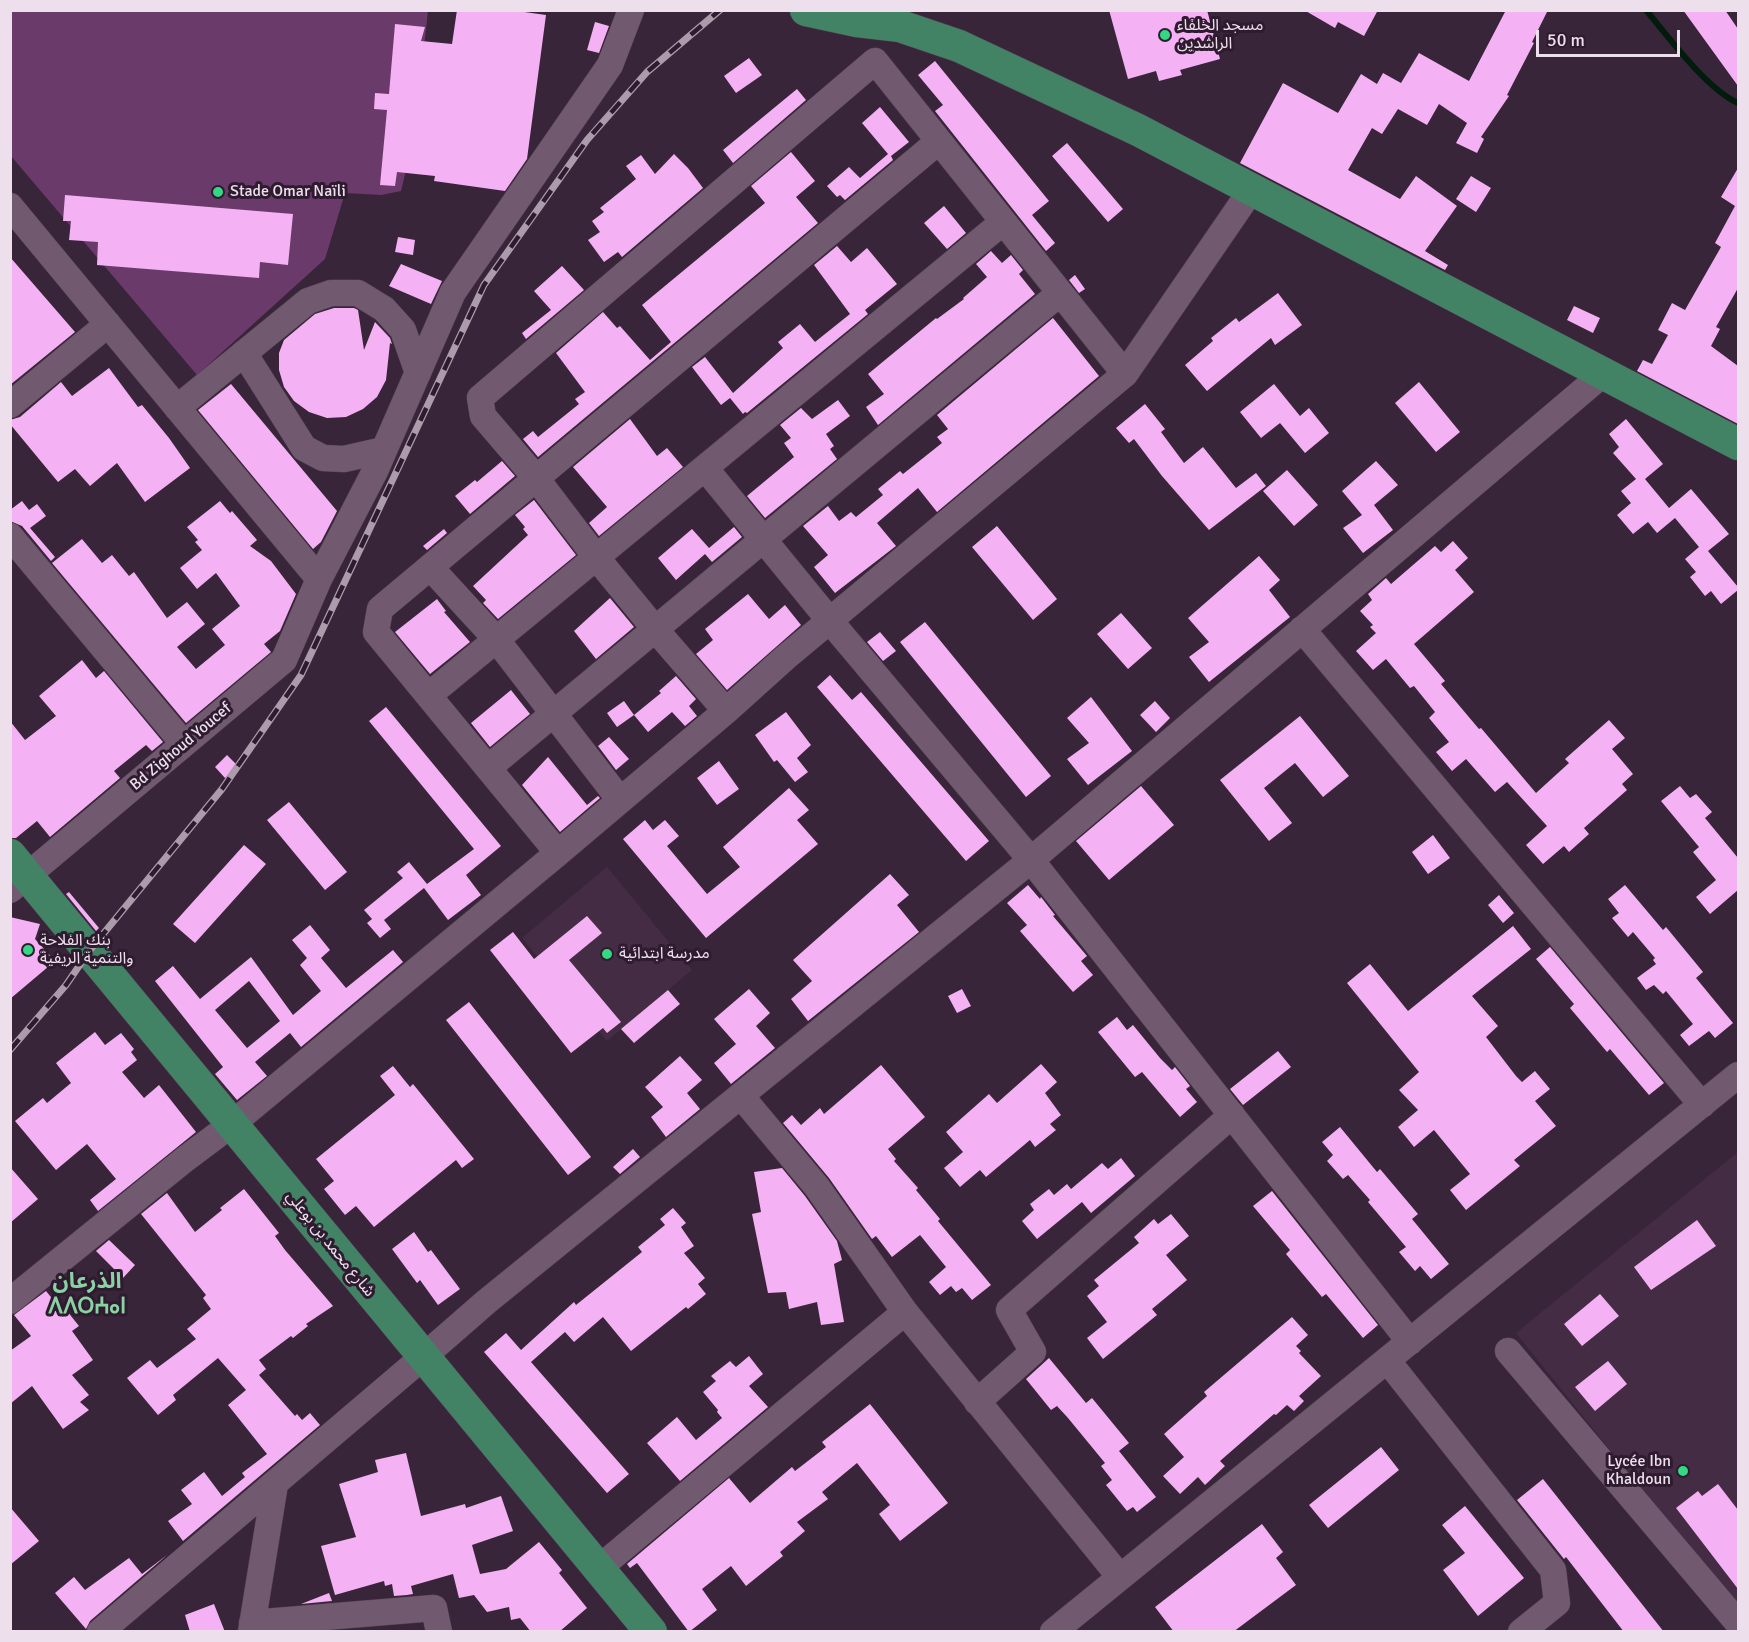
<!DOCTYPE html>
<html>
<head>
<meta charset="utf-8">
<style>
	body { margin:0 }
	#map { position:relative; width:1749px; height:1642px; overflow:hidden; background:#392539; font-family:Signika,sans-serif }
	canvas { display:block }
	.frame { position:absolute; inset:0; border:12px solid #eddfec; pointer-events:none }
	.scale { position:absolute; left:1536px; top:30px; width:144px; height:27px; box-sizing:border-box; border:3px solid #eddfec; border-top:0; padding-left:8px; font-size:18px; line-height:21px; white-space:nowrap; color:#eddfec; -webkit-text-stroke:4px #2f1b2f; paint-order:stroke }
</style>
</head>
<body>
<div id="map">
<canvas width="1749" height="1642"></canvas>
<div class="frame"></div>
<div class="scale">50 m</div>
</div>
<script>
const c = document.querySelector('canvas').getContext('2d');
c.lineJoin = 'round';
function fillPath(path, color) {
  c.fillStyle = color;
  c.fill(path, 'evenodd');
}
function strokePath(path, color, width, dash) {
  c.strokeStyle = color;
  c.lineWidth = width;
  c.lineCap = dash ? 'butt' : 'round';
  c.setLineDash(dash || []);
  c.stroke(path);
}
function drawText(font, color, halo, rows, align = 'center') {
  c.font = font + ' Signika,"Noto Sans Arabic","Noto Sans Tifinagh",sans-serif';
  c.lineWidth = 6;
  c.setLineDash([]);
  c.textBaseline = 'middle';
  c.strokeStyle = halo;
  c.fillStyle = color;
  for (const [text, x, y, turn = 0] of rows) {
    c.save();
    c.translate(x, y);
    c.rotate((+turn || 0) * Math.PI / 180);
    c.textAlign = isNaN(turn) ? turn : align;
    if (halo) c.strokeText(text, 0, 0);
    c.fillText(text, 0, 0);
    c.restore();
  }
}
fillPath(new Path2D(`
	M607 867 692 970 607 1041 522 938Z
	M1738 1152V1609L1516 1333Z`), '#452c45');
fillPath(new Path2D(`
	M10 11H428L414 137 401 191 381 195 345 193 325 259 197 375 11 156Z`), '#6a3a6a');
strokePath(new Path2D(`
	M1646 10C1668 37 1708 90 1738 103`), '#011b0c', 6);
fillPath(new Path2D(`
	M457 10H510L546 15 527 159 505 191 434 181 435 176 397 172 395 186 380 185 387 110 374 109 375 93 389 94 395 24 425 27 421 41 452 44Z
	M1109 10H1207L1220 59 1180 70 1182 75 1159 81 1156 71 1128 79Z
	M1304 10H1378L1364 36 1338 22 1335 28Z
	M1506 10H1548L1532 42 1534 43 1507 95 1509 96 1481 137 1484 139 1477 153 1456 143 1467 123 1439 104 1427 125 1398 109 1382 134 1372 128 1348 170 1400 199 1416 176 1457 206 1425 251 1448 265 1445 270 1240 163 1283 83 1338 113 1361 74 1377 84 1383 73 1401 83 1419 53 1469 81Z
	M1683 10H1725L1738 29V86Z
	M595 22 609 26 599 53 587 50Z
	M749 58 762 75 736 93 724 76Z
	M935 61 1049 201 1032 215 1055 243 1046 251 935 111 943 105 918 75Z
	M797 89 806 100 733 163 723 150Z
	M880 107 909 142 891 156 893 160 845 200 840 195 837 197 827 186 849 167 860 178 888 154 862 123Z
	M1067 143 1123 209 1108 222 1052 156Z
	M791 152 815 181 796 197 818 223 538 457 523 439 533 431 538 437 579 404 575 399 585 392 556 353 603 312 617 328 620 326 650 360 671 342 642 305 765 203 751 186Z
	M674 154 688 168 703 188 622 257 618 252 604 262 588 240 600 232 592 221 604 212 600 208 636 179 626 166 641 155 655 174Z
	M1738 168V288L1716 327 1720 329 1711 346 1738 366V424L1637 371 1643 360 1652 364 1668 335 1658 330 1672 303 1685 310 1721 247 1715 243 1735 206 1721 197Z
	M1471 176 1491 188 1476 212 1456 199Z
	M65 195 293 214 288 265 260 262 259 278 97 265 98 242 69 240 71 221H63Z
	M944 206 966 233 947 249 924 223Z
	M398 237 415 240 413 255 395 252Z
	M837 246 851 262 867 248 897 284 865 310 868 314 747 413 745 412 743 414 730 398 721 405 692 367 705 357 733 393 783 348 778 342 800 324 815 342 850 314 814 265Z
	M991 251 1002 263 1011 255 1023 270 1019 274 1035 294 878 425 866 407 884 394 868 374 936 318 937 319 964 299 963 298 987 277 976 264Z
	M10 257 75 332 10 385Z
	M401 264 442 281 431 304 389 286Z
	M562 266 584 290 526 339 522 333 551 310 534 291Z
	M1075 275 1085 289 1079 293 1069 280Z
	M1278 293 1302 325 1275 345 1271 338 1207 391 1185 365 1213 341 1211 338 1236 318 1239 322Z
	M1574 306 1600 318 1593 333 1567 320Z
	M334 308H354L358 310 364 350 375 322 390 338 392 344 390 343 386 380 377 397 363 409 346 417 327 418 309 412 294 401 284 387 279 370V353L284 340 315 314Z
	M1053 318 1099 376 937 512 918 488 877 523 896 546 835 593 814 567 828 555 803 526 828 506 839 521 851 512 856 517 883 495 878 489 900 471 903 474 942 443 937 437 948 429 937 415Z
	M109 368 138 407 142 405 169 438 190 468 145 502 117 463 90 486 75 469 58 482 10 424V420L20 417 61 382 72 396Z
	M1419 382 1460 432 1436 452 1395 403Z
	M231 384 337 511 321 542 313 549 198 410Z
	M1274 384 1300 416 1309 408 1329 433 1305 453 1280 423 1261 438 1240 412Z
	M838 400 850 416 826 434 834 446 830 449 837 459 765 518 747 496 794 457 784 443 791 438 780 425 801 408 812 419Z
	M1145 404 1165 429 1161 432 1184 463 1203 447 1236 488 1256 473 1266 486 1209 530 1162 476 1134 439 1129 443 1116 428Z
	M630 419 657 456 667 448 683 467 599 536 589 523 607 507 573 467Z
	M1626 419 1663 464 1645 479 1669 508 1691 489 1729 534 1708 551 1738 587V590L1721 604 1711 591 1705 596 1690 577 1696 572 1685 559 1699 547 1675 518 1657 533 1648 522 1633 534 1617 515 1631 503 1621 491 1636 479 1613 453 1619 447 1609 434Z
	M502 461 515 476 470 514 455 496 475 480 477 482Z
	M1376 461 1398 485 1374 505 1393 530 1363 553 1343 528 1362 515 1342 491Z
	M1287 470 1318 505 1294 526 1263 491Z
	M534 500 576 555 498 619 483 603 486 600 473 586 528 535 523 529 525 527 515 515Z
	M22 501 29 510 37 504 46 516 30 528 55 557 51 561 22 526 10 521V510Z
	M220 501 230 513 232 511 257 540 250 546 271 561 296 594 280 631 264 644 271 652 186 723 52 563 82 539 102 563 112 555 129 576 134 572 167 618 187 602 205 624 177 647 196 669 225 645 212 629 240 606 216 573 197 589 180 568 202 550 195 542 198 540 187 527Z
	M997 526 1057 599 1033 620 972 547Z
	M734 527 742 537 712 562 705 554 676 580 658 558 692 529 709 548Z
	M444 529 447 533 427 550 423 546Z
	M1453 541 1468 558 1455 570 1474 592 1414 644 1445 681 1441 684 1479 729 1481 728 1536 793 1569 763 1565 759 1609 720 1625 738 1612 749 1633 774 1622 784 1627 790 1584 828 1589 834 1569 852 1564 846 1543 864 1526 845 1547 826 1507 782 1495 792 1466 759 1452 771 1436 752 1449 742 1429 718 1435 712 1414 686 1410 688 1386 659 1373 670 1356 651 1376 633 1370 627 1373 625 1360 611 1372 600 1368 594 1386 578 1391 584 1435 546 1441 552Z
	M1259 556 1280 580 1269 590 1290 617 1209 682 1189 657 1209 642 1188 618Z
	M748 594 769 619 785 605 801 625 727 690 696 654 713 640 705 629Z
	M610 598 634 627 596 659 574 631Z
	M437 599 446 611 444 612 470 642 430 674 395 632Z
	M1121 613 1152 648 1128 669 1097 634Z
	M925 622 1051 776 1026 797 900 642Z
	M880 632 896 651 883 661 867 642Z
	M82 660 96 678 104 671 163 742 152 751 146 745 114 771 120 778 50 837 37 821 16 838H10V721L25 740 56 716 39 696Z
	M830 675 852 700 861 692 989 841 966 861 817 687Z
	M676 676 696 699 689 706 697 716 685 726 672 712 648 732 634 715 661 693 659 691Z
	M511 690 530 714 490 747 471 723Z
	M1091 697 1132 751 1088 785 1067 759 1089 743 1067 718Z
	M624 701 634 715 617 727 607 713Z
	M1155 701 1170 718 1156 732 1140 715Z
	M386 707 501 846 466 875 481 895 448 920 424 888 384 920 391 929 380 938 367 923 372 919 364 910 403 878 397 872 409 862 427 884 474 849 369 721Z
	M786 712 811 745 797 758 808 772 795 782 777 760 774 762 755 735Z
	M1300 716 1349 776 1323 797 1295 763 1264 788 1292 823 1269 841 1220 780Z
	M609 737 629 759 616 770 598 746Z
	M227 755 238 766 225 778 215 767Z
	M548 757 587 805 598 796 600 798 560 832 522 785Z
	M719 761 739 789 717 805 697 778Z
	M1141 786 1174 825 1109 880 1076 841Z
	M1680 786 1690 798 1696 794 1712 812 1705 818 1738 858V890L1710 914 1696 897 1716 880 1693 852 1699 847 1661 801Z
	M789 788 809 810 797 820 818 844 706 938 623 839 645 820 653 830 665 820 679 836 667 846 707 894 740 867 723 847Z
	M289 802 347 872 325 890 267 820Z
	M1433 835 1450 858 1428 874 1412 852Z
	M244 845 266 864 195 943 173 924Z
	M890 874 909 895 897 905 919 932 808 1021 791 999 812 981 793 960Z
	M1028 885 1040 899 1041 897 1055 915 1053 916 1087 956 1081 961 1093 975 1073 992 1020 931 1027 925 1007 903Z
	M1625 885 1663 930 1666 927 1703 972 1696 978 1733 1023 1715 1038 1709 1031 1689 1046 1680 1035 1693 1024 1666 991 1663 994 1654 985 1646 990 1637 978 1656 964 1653 960 1655 958 1633 932 1628 937 1612 918 1619 913 1608 899Z
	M69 892 99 928 96 931 66 894Z
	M1499 895 1514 913 1503 923 1488 905Z
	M587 916 602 933 569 960 621 1022 607 1033 603 1028 571 1053 490 950 513 932 534 959Z
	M10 917 40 924 35 939 55 961 10 999Z
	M310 925 330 950 321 958 346 988 393 950 403 962 301 1047 290 1033 255 1062 267 1076 237 1100 215 1074 223 1067 155 981 173 966 200 999 251 957 293 1015 321 991 300 965 307 958 292 940ZM249 981 280 1021 247 1048 215 1010Z
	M1513 926 1531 949 1472 996 1498 1026 1486 1037 1516 1076 1522 1082 1535 1071 1550 1089 1535 1101 1556 1126 1514 1160 1520 1166 1466 1210 1450 1190 1470 1174 1434 1130 1414 1147 1398 1127 1418 1110 1399 1090 1419 1072 1347 983 1370 964 1408 1011Z
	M1550 947 1664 1083 1649 1095 1610 1049 1607 1052 1570 1008 1574 1004 1536 959Z
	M749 989 770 1013 756 1026 775 1048 731 1084 714 1063 736 1044 714 1019Z
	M962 989 971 1006 957 1013 948 996Z
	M668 990 680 1004 634 1043 621 1029Z
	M469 1002 591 1157 568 1175 446 1020Z
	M1117 1017 1127 1030 1133 1025 1160 1058 1172 1070 1175 1067 1190 1086 1186 1089 1197 1102 1180 1117 1142 1072 1135 1077 1098 1032Z
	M95 1032 105 1045 121 1033 134 1049 131 1052 137 1060 122 1072 144 1098 159 1085 196 1132 98 1211 90 1200 116 1179 87 1144 56 1170 15 1121 43 1098 47 1103 71 1083 56 1063Z
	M1278 1051 1291 1067 1243 1105 1230 1089Z
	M680 1056 702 1080 687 1093 700 1109 666 1137 651 1117 663 1107 645 1087Z
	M1041 1064 1057 1082 1045 1093 1061 1115 1050 1124 1056 1130 1035 1147 1030 1140 986 1177 980 1170 960 1187 944 1168 963 1152 946 1132 989 1094 997 1103Z
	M881 1065 925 1117 888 1149 896 1159 894 1161 918 1188 916 1190 940 1219 938 1221 991 1285 972 1300 962 1288 956 1292 951 1286 940 1295 929 1282 946 1267 920 1235 892 1257 876 1236 872 1239 829 1178 783 1123 792 1115 801 1125 820 1108 824 1114Z
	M393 1066 410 1087 413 1084 474 1159 462 1168 456 1160 374 1227 356 1206 345 1215 324 1189 334 1181 316 1159 395 1095 380 1076Z
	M1340 1127 1377 1172 1380 1169 1418 1214 1412 1219 1449 1264 1431 1279 1420 1266 1415 1271 1399 1252 1406 1247 1368 1202 1370 1200 1348 1175 1343 1179 1327 1161 1333 1155 1322 1142Z
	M633 1149 640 1157 620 1174 613 1167Z
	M1121 1158 1135 1176 1091 1213 1082 1202 1037 1239 1022 1221 1034 1210 1030 1204 1049 1189 1054 1195 1067 1184 1071 1189 1102 1163 1108 1169Z
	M10 1167 38 1199 10 1223Z
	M782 1168 805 1196 837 1241 842 1260 834 1264 844 1322 821 1325 817 1302 789 1309 786 1292 768 1293 752 1214 761 1212 754 1172Z
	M244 1189 279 1233 275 1236 285 1250 333 1306 306 1324 308 1326 293 1338 291 1336 259 1360 266 1369 259 1375 295 1416 297 1414 302 1420 310 1413 320 1425 183 1541 168 1521 192 1504 181 1490 204 1472 222 1496 245 1477 242 1473 267 1454 228 1405 246 1390 218 1358 173 1395 176 1400 158 1415 127 1378 150 1360 157 1368 196 1339 187 1329 211 1309 203 1298 206 1295 141 1214 167 1193 195 1232 222 1210 220 1208Z
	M1272 1191 1378 1325 1363 1338 1326 1294 1322 1297 1286 1254 1290 1250 1253 1206Z
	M673 1208 686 1223 681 1227 694 1246 684 1253 705 1278 698 1284 706 1294 688 1309 686 1307 631 1351 603 1317 574 1342 565 1332 531 1362 629 1474 607 1493 484 1352 506 1333 521 1350 574 1302 576 1305 642 1252 638 1247 665 1225 660 1219Z
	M1171 1214 1189 1236 1166 1255 1187 1280 1152 1309 1157 1315 1103 1359 1087 1338 1107 1322 1087 1296 1099 1286 1094 1280 1139 1243 1134 1237 1154 1219 1158 1224Z
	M1697 1220 1716 1246 1651 1290 1634 1267Z
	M414 1232 428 1252 431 1250 460 1289 438 1305 420 1280 417 1283 392 1249Z
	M109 1240 135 1265 123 1278 96 1251 90 1256Z
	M46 1291 64 1313 67 1311 79 1326 72 1331 93 1360 72 1375 89 1395 80 1402 89 1410 63 1429 32 1386 10 1404V1351L31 1336 14 1315Z
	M1600 1294 1619 1316 1582 1346 1564 1324Z
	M1292 1317 1308 1335 1296 1346 1301 1351 1299 1353 1321 1376 1299 1396 1304 1401 1294 1411 1287 1405 1276 1415 1274 1414 1220 1461 1225 1466 1205 1485 1198 1477 1180 1494 1163 1476 1184 1457 1164 1434 1207 1396 1204 1392Z
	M749 1356 763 1374 749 1386 768 1407 680 1481 647 1443 677 1417 696 1440 722 1418 717 1412 718 1410 703 1392 716 1381 711 1376 730 1361 736 1367Z
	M1049 1358 1086 1403 1092 1398 1129 1443 1119 1451 1156 1497 1137 1512 1133 1507 1127 1511 1106 1485 1112 1480 1101 1466 1105 1463 1068 1418 1057 1406 1051 1410 1026 1379Z
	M1608 1361 1627 1384 1595 1411 1575 1387Z
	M870 1404 948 1503 900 1541 879 1514 890 1505 857 1463 822 1492 828 1499 797 1522 805 1531 780 1552 783 1556 746 1586 731 1566 702 1589 717 1610 689 1632 637 1563 630 1568 627 1564 729 1478 750 1503 792 1467 795 1471 826 1447 822 1442Z
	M1381 1447 1399 1470 1328 1528 1309 1505Z
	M406 1453 421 1516 465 1504 466 1508 501 1496 513 1531 472 1545 480 1574 506 1569 539 1542 562 1570 559 1573 587 1608 559 1632H531L520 1618 511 1620 509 1607 487 1612 474 1595 459 1598 453 1574 411 1586 413 1594 407 1595 394 1596 392 1584 385 1586 384 1581 335 1595 321 1546 356 1537 339 1484 378 1472 375 1460Z
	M1543 1479 1664 1632H1624L1566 1557 1564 1559 1517 1500Z
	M1718 1484 1738 1510V1589L1676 1508 1698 1491 1702 1496Z
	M1465 1506 1524 1578 1478 1616 1443 1570 1465 1553 1442 1525Z
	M10 1507 39 1541 10 1565Z
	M1262 1524 1283 1552 1276 1558 1296 1585 1233 1632H1174L1155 1607Z
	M167 1555 90 1621 86 1629 55 1593 74 1577 85 1590 129 1558 142 1574Z
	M329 1593 332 1601 301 1604Z
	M214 1604 225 1632H190L185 1615Z`), '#f4b1f3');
const minor = new Path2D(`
	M10 206 319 579
	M244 353 304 448 323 458 344 459 384 450
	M1125 374 1252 189
	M10 405 108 324
	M177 408 308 301 331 293H358L384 309 403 330 418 373
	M705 468 830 621 1031 860 1410 1342
	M10 536 184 744
	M430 567 496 639 620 800
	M1302 629 1702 1105
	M429 695 1003 222
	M488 768 1060 293
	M558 853 376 632 380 609 939 141
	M10 890 284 660 319 579 375 471 453 292 610 65 631 10
	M741 1096 817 1187 905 1312 1120 1577
	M10 1301 184 1160 232 1124 558 853 726 711 786 657 1125 374 875 61 480 398 483 416 536 478 596 557 655 629 726 711
	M1508 1351 1738 1623
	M1387 1360 1553 1570 1557 1603 1521 1632
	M977 1402 1033 1352 1009 1310 1232 1115
	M599 1568 905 1312
	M100 1632 423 1357 486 1302 1031 860 1604 373
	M251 1632 275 1484
	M255 1632 252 1623 434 1608 439 1632
	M1053 1632C1280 1445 1510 1261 1738 1075`);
const major = new Path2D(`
	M806 10 857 21 900 26 959 46 1138 130 1738 444
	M10 855 651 1632`);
strokePath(minor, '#545', 27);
strokePath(major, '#545', 33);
strokePath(minor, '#715a70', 26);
strokePath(major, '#428365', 32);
const rail = new Path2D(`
	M10 1050 66 985 90 950 222 789 301 675 484 285 587 140 647 72 720 10`);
strokePath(rail, '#ac9bab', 7);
strokePath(rail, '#2f1b2f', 4.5, [14]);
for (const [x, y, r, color] of [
	[1165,35,6,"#32d882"],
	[218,192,6,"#32d882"],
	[28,950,6,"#32d882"],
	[607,954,6,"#32d882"],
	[1683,1471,6,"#32d882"]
]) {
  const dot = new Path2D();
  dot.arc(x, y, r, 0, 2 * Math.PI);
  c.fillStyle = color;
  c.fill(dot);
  strokePath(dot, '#2f1b2f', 2);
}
drawText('16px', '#eddfec', '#2f1b2f', [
	["مسجد الخلفاء",1177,26],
	["الراشدين",1177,44],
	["Stade Omar Naïli",230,192],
	["بنك الفلاحة",40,941],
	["والتنمية الريفية",40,959],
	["مدرسة ابتدائية",619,954],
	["Lycée Ibn",1671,1462,"right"],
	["Khaldoun",1671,1480,"right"]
], 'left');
drawText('16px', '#eddfec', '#2f1b2f', [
	["Bd Zighoud Youcef",181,747,-40],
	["شارع محمد بن بوعلي",330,1244,51]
]);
drawText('bold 22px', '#89d2a2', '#2f1b2f', [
	["الذرعان",87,1282],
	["ⴷⴷⵔⵄⴰⵏ",87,1307]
]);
</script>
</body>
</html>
